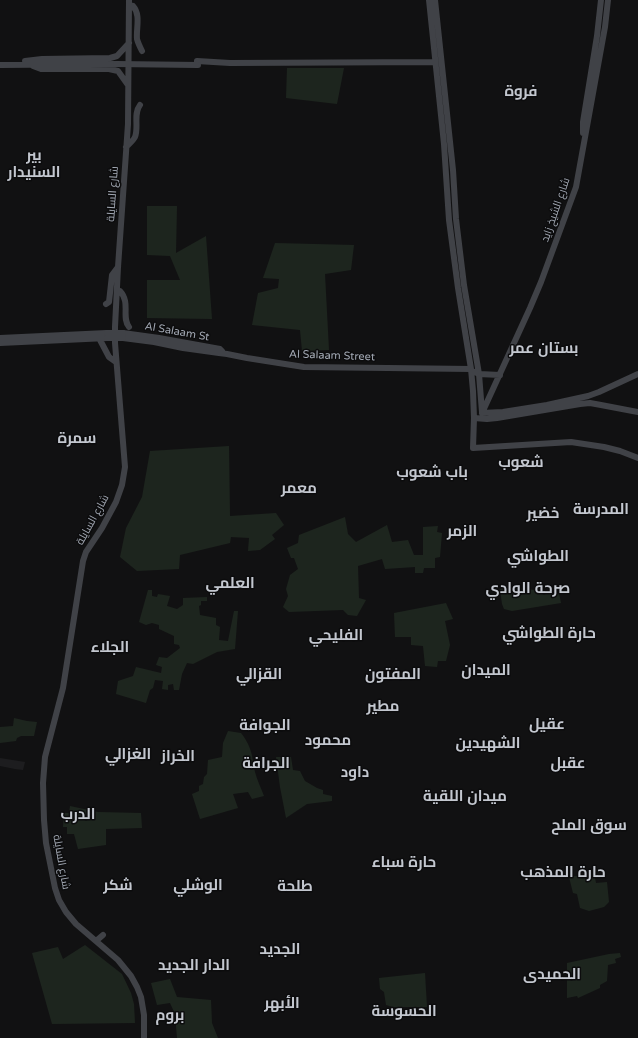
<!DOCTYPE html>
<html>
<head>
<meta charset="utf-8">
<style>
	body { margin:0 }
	canvas { display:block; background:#111112 }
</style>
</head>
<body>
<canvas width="638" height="1038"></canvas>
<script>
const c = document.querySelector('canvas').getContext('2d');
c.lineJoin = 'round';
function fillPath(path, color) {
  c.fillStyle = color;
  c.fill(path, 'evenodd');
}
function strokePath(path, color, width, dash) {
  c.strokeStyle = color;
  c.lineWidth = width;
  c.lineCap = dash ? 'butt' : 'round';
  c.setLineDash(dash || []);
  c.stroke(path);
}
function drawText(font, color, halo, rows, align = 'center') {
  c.font = font + ' "Varela Round",Cairo,sans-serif';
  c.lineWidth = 3;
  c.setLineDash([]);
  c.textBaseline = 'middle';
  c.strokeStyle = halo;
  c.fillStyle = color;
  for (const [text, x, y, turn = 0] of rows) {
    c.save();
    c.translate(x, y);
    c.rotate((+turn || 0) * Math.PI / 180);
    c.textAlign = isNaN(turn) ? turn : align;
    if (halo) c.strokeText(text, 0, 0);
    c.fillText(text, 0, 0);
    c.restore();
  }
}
fillPath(new Path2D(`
	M0 758 25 762 23 770 15 769 0 766Z`), '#1d1d1f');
fillPath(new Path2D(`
	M287 68H344L337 104 286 98Z
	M147 206H177L176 253 206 236 212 319 147 318V280H180L170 256 147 255Z
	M275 243 354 245 351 270 325 274 329 350 302 351 300 330 252 325 258 293 278 288 279 279 263 278Z
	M229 446 230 516 276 513 284 525 272 535 275 539 260 550 248 551 249 538 231 537 230 543 180 555 179 569 137 571 120 557 126 528 142 497 150 451Z
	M345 517 348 534 356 542 387 525 392 542 408 540 414 555H423V527L438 526 437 532 442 533 440 557 435 558V568H424L423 573H415V567L385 569 382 559 358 566 359 598 366 600 357 616 348 615 343 610 289 612 283 607 288 596 286 589 290 575 298 569 294 558H291L287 548 298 543 299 535Z
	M510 587 559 593 561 603 512 611 504 609 502 604 500 589Z
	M148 590H152V596L157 597 158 594 170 596 167 606 177 609 183 605V598L207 597V601H201V605L199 606 200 615 216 618V625L220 627 219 640 228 641 234 611H238L235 649 217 652 193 664 187 663 182 674 179 690H174L173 684 168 685V690L162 689 163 681 155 680 153 688 150 690 146 703 116 694 118 681 133 676 136 667 161 673 162 667 156 665 159 657 167 658 180 648 179 645 174 644V636L159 629V625L152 623 146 625 139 622Z
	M446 603 453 619 445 621 450 645 446 661H438L437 667 425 666 423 646 411 645V637H395L394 613Z
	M14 718 27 721 37 722 34 736H21L17 738 16 741 0 743V727L13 726Z
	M228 731 241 733C252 747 252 756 255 772 257 780 261 788 264 796L252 799 248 792 233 794 238 808 200 819 192 794 199 791V786L203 784 204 777 207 774 208 760 222 757 223 743Z
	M291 757 293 770 300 771 305 781 317 788 323 790V794L332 796V801L307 804 286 818 280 787 276 757Z
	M70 806 98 812 141 813 142 828 106 829V845L78 849 74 834H67V827H63L64 813H69Z
	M594 873 596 883 607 882 609 902 604 907 589 911 580 908 577 894 573 893 569 877Z
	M85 945 122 974 131 993 134 1004 135 1023 52 1024 32 953 58 947 63 959Z
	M620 953 621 957 615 959 616 963 608 965 607 981 600 985V988L578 998 577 996 567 998V963L609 954Z
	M425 973 427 1007H393L386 1005 384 992 380 989 379 978Z
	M170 979 177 997 211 1000 212 1023 218 1038H177L175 1014 170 1003 157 1005 151 983Z`), '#1d251e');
strokePath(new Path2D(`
	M129 0 128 124 118 267 115 327V343L125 467 122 485 116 502 102 528 86 552 83 561 63 688 45 757 43 783 44 820 46 843 55 888 59 900 66 912 76 924 118 960 131 976 137 987 141 997 144 1015V1038
	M429 0 444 144 449 220 458 288 471 369 473 391 474 418 473 448 571 442 604 447 620 451 638 458
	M435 0 453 170 456 219 464 285 479 374 482 412
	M129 5 133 6C141 15 136 28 137 39 138 43 140 47 142 51
	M25 61 42 59 110 58 117 56 129 43
	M197 61 230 63 435 62
	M0 65 116 64
	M33 66 41 69H109L118 71 128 85
	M583 133V122L597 36 601 0
	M126 147C129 144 133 141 135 137 139 127 133 114 140 105
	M117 290 120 291C131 303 121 317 129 327
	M106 304 109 302 112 275 118 267
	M123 333 159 338 220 349 222 351
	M0 338 107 333
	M99 338 109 357 116 362
	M123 338 154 342 183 348 219 353 227 354 247 358 304 367 471 369
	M0 343 107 338
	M475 372 479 374 500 375
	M482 413 530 308 541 282 576 187 605 27 608 0
	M482 413 503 412 547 405 588 396 599 392 638 374
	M474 418 487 419 497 418 580 404 590 403 601 405 638 412
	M96 941 103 935`), '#404247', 6);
strokePath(new Path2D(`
	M116 64 198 65
	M107 333H123
	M107 338H123`), '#404247', 6);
drawText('11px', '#a2a8b3', '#0c0c0d', [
	["شارع السايلة",113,194,-86],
	["شارع الشيخ زايد",556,210,-71],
	["Al Salaam St",177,332,10],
	["Al Salaam Street",332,356,2],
	["شارع السايلة",93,520,-61],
	["شارع السايلة",61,862,80]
]);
drawText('bold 15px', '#c3c7cf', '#0c0c0d', [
	["فروة",521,92],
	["بير",34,156],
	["السنيدار",34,173],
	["بستان عمر",544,349],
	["سمرة",77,439],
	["شعوب",521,463],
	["باب شعوب",432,473],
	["معمر",299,489],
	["المدرسة",601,510],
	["خضير",543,514],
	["الزمر",462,532],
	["الطواشي",538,557],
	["العلمي",230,584],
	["صرحة الوادي",528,589],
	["حارة الطواشي",549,634],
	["الفليحي",336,636],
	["الجلاء",110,648],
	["الميدان",486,671],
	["القزالي",259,675],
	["المفتون",393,675],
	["مطير",383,707],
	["عقيل",547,725],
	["الجوافة",265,726],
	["محمود",328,741],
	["الشهيدين",488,744],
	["الغزالي",128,755],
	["الخراز",178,757],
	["الجرافة",266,764],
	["عقبل",568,764],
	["داود",355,773],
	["ميدان اللقية",465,797],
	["الدرب",78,815],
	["سوق الملح",589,826],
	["حارة سباء",404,863],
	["حارة المذهب",563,873],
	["شكر",118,886],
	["الوشلي",198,886],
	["طلحة",295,887],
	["الجديد",280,950],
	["الدار الجديد",194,966],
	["الحميدى",552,975],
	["الأبهر",282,1004],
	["الحسوسة",404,1012],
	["بروم",170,1016]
]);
</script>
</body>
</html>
